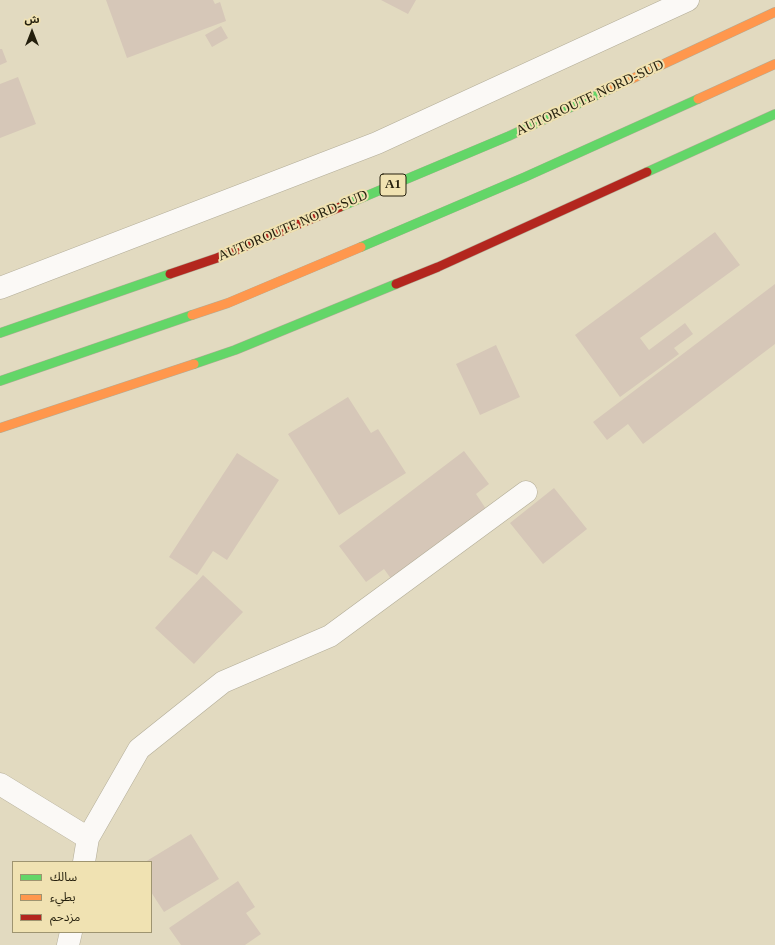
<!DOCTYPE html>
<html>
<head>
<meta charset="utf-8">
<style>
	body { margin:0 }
	#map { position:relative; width:775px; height:945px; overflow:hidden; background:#e2dac0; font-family:Georgia,"Noto Sans Arabic",serif }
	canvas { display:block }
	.legend { position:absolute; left:12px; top:861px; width:140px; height:72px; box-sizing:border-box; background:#f0e2b2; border:1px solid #9e9470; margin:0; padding:5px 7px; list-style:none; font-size:12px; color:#241f0d }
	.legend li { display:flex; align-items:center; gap:8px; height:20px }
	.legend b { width:20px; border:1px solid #9e9470 }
	.north { position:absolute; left:12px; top:12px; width:40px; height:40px; -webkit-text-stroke:3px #f0e2b2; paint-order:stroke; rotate:0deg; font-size:11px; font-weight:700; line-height:16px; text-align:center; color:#241f0d }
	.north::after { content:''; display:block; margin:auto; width:14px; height:18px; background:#241f0d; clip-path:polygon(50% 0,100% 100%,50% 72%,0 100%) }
</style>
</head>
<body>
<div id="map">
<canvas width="775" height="945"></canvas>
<ul class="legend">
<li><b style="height:5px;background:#63d668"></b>سالك</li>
<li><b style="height:5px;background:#ff974d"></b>بطيء</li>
<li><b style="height:5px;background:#b3261e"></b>مزدحم</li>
</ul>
<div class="north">ش</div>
</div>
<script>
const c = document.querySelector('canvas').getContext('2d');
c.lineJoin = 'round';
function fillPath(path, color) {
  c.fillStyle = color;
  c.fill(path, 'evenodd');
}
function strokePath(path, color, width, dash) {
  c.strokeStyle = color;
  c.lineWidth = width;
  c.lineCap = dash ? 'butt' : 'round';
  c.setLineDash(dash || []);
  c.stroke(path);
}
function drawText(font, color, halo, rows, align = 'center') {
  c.font = font + ' Georgia,serif';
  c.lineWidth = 4;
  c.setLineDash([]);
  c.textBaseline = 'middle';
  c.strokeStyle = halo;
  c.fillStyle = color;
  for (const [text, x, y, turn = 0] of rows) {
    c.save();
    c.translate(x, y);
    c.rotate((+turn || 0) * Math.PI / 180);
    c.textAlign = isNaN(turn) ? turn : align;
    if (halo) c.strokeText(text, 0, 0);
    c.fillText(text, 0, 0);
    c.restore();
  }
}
fillPath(new Path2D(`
	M106 0H213L215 4 220 2 226 21 127 58Z
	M381 0H416L408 14Z
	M221 26 228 38 212 47 205 35Z
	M0 49H2L7 62 0 65Z
	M18 77 36 124 0 138V84Z
	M715 232 740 265 640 338 649 350 685 323 693 334 674 348 679 354 620 397 575 335Z
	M775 284V344L643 444 628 424 607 440 593 422Z
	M496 345 520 397 480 415 456 364Z
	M348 397 371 433 378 429 406 473 339 515 288 434Z
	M464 451 489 484 476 494 486 509 392 580 384 569 366 582 339 546Z
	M237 453 279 480 227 560 213 551 197 575 169 557Z
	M554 488 587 529 543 564 510 523Z
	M203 575 243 612 194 664 155 628Z
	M191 834 219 879 164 912 151 892V862H145Z
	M238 881 255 907 246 913 261 934 245 945H181L169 928Z`), '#d6c7b8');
const street = new Path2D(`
	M0 288 377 143 688 0
	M0 784 88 838
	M84 862 88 838 139 749 223 682 330 636 526 492
	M68 945 71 932`);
const fast = new Path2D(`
	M647 172 775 114
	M340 207 509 136 610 89
	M361 247 525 177 698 99
	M0 333 170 274
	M194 364 235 350 396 284
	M0 381 192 315`);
const slow = new Path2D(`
	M610 89 775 12
	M698 99 775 64
	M192 315 228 303 361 247
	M0 428 194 364`);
const jam = new Path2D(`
	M170 274 217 258 340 207
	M396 284 438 267 647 172`);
strokePath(street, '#b2ac97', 23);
strokePath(fast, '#b2ac97', 10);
strokePath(slow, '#b2ac97', 10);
strokePath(jam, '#b2ac97', 10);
strokePath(street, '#fbf9f6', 22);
strokePath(fast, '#63d668', 9);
strokePath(slow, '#ff974d', 9);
strokePath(jam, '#b3261e', 9);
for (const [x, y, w] of [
	[393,185,26]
]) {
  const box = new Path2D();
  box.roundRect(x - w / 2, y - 11, w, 22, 3);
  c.fillStyle = '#f0e2b2';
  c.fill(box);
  strokePath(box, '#241f0d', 1);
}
drawText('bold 13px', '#241f0d', null, [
	["A1",393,185]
]);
drawText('14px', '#241f0d', '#f0e2b2', [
	["AUTOROUTE NORD-SUD",590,98,-25],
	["AUTOROUTE NORD-SUD",293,226,-23]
]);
</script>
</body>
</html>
